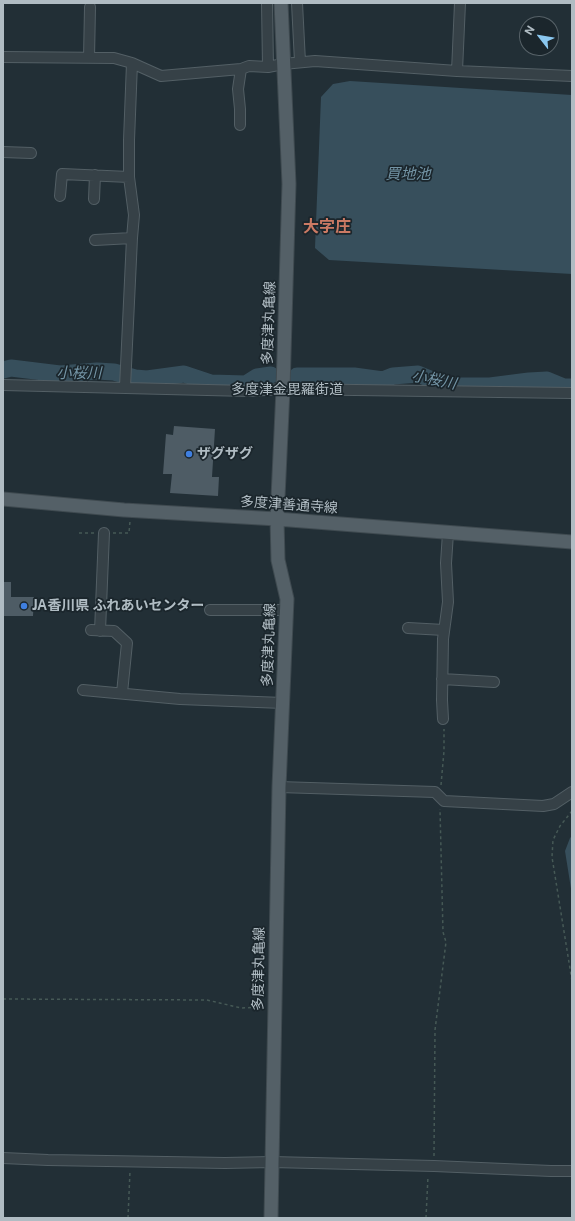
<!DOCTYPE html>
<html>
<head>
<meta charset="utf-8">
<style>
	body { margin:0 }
	#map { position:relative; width:575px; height:1221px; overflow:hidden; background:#222f36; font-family:"Public Sans",sans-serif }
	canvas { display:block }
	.frame { position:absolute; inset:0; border:4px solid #b0bcc3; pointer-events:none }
	.north { position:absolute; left:519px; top:16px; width:40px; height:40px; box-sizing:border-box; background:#1b262c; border:1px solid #576268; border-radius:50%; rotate:301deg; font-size:11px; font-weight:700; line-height:16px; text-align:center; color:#b0bcc3 }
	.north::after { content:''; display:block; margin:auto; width:14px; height:18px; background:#8ac7ef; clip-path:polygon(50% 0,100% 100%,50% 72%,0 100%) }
</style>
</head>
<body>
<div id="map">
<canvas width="575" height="1221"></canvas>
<div class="frame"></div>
<div class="north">N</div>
</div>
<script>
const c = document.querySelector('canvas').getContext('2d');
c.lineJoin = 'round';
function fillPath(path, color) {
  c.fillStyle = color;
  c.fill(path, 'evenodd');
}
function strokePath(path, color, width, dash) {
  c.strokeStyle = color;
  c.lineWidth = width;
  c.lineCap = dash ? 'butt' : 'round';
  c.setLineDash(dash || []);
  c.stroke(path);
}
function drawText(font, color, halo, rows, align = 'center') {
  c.font = font + ' "Public Sans","Noto Sans JP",sans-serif';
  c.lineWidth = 3.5;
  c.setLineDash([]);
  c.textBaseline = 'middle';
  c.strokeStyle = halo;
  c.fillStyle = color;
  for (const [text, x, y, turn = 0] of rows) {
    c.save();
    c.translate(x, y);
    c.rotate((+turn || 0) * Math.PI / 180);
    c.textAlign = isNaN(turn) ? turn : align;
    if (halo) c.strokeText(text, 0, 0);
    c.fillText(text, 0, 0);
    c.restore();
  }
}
fillPath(new Path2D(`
	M350 81 572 95V274L329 260 315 248 321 97 333 84Z
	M572 836V895L565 851 570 838Z`), '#374f5c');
strokePath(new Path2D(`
	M3 370 11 368 60 374 97 371 114 372 135 378 147 379 184 374 211 383 246 384 257 377 271 375
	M297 376H354L383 380 393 376 418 374 447 386H490L529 381 547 380 564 387H572`), '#374f5c', 17);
fillPath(new Path2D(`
	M174 426 215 429 212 477H219L218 496 170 493 172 474H163L166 434 173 435Z
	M3 582H11V597H34L33 616H3Z`), '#4e5c65');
const minor = new Path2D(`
	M267 3 268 67
	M297 3 300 62
	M3 57 114 58 132 63 161 76 241 69 249 66 268 67 283 64 315 61 457 71 460 3
	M89 58 90 7
	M457 71 572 76
	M240 125V109L238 89 241 69
	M3 152 31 153
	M60 196 62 174 129 177
	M94 199 95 175
	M95 240 132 238
	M3 385 248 391 283 389 572 393
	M125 387 132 238 134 215 129 177V140L132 63
	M210 610H287
	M408 628 444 630
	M91 630 114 631 127 643 122 693
	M100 631 104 533
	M442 679 494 682
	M83 690 180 699 283 703
	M443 719 442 700 443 639 448 602 446 563 448 533
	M279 787 435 792 444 801 543 806 554 804 572 792
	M3 1158 48 1160 225 1163 272 1162 434 1166 551 1171H572`);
const major = new Path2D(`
	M3 499 124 510 277 519 572 542
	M271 1218 279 787 287 599 278 560 277 519 283 389 289 184 281 3`);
strokePath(minor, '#535f65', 12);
strokePath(major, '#3f4a50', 15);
strokePath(new Path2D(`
	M79 533H95
	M113 533H129L130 521
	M441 785 444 751V729
	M572 811 560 826 553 840 552 857 572 981
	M3 999 207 1000 241 1008 264 1007
	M434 1156 435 1030 446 942 443 932 440 809
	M128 1218 130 1171
	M426 1218 428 1176`), '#465956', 1.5, [3, 3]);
strokePath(minor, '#364147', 10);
strokePath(major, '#546067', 13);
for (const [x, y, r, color] of [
	[189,454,4,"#3f7fe0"],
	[24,606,4,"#3f7fe0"]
]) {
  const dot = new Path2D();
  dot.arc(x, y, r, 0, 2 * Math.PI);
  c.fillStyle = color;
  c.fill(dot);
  strokePath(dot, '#1b262c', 1.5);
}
drawText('14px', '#b0bcc3', '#1b262c', [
	["多度津丸亀線",269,323,-88],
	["多度津金毘羅街道",287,390],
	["多度津善通寺線",289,505,4],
	["多度津丸亀線",269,645,-88],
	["多度津丸亀線",259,969,-89]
]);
drawText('bold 14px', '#b0bcc3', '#1b262c', [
	["ザグザグ",197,454],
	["JA香川県 ふれあいセンター",32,606]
], 'left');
drawText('italic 15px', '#7394a5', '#1b262c', [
	["買地池",408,174],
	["小桜川",79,373],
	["小桜川",434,380,11]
]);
drawText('bold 16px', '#cb7a64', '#1b262c', [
	["大字庄",327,227]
]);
</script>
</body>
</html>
